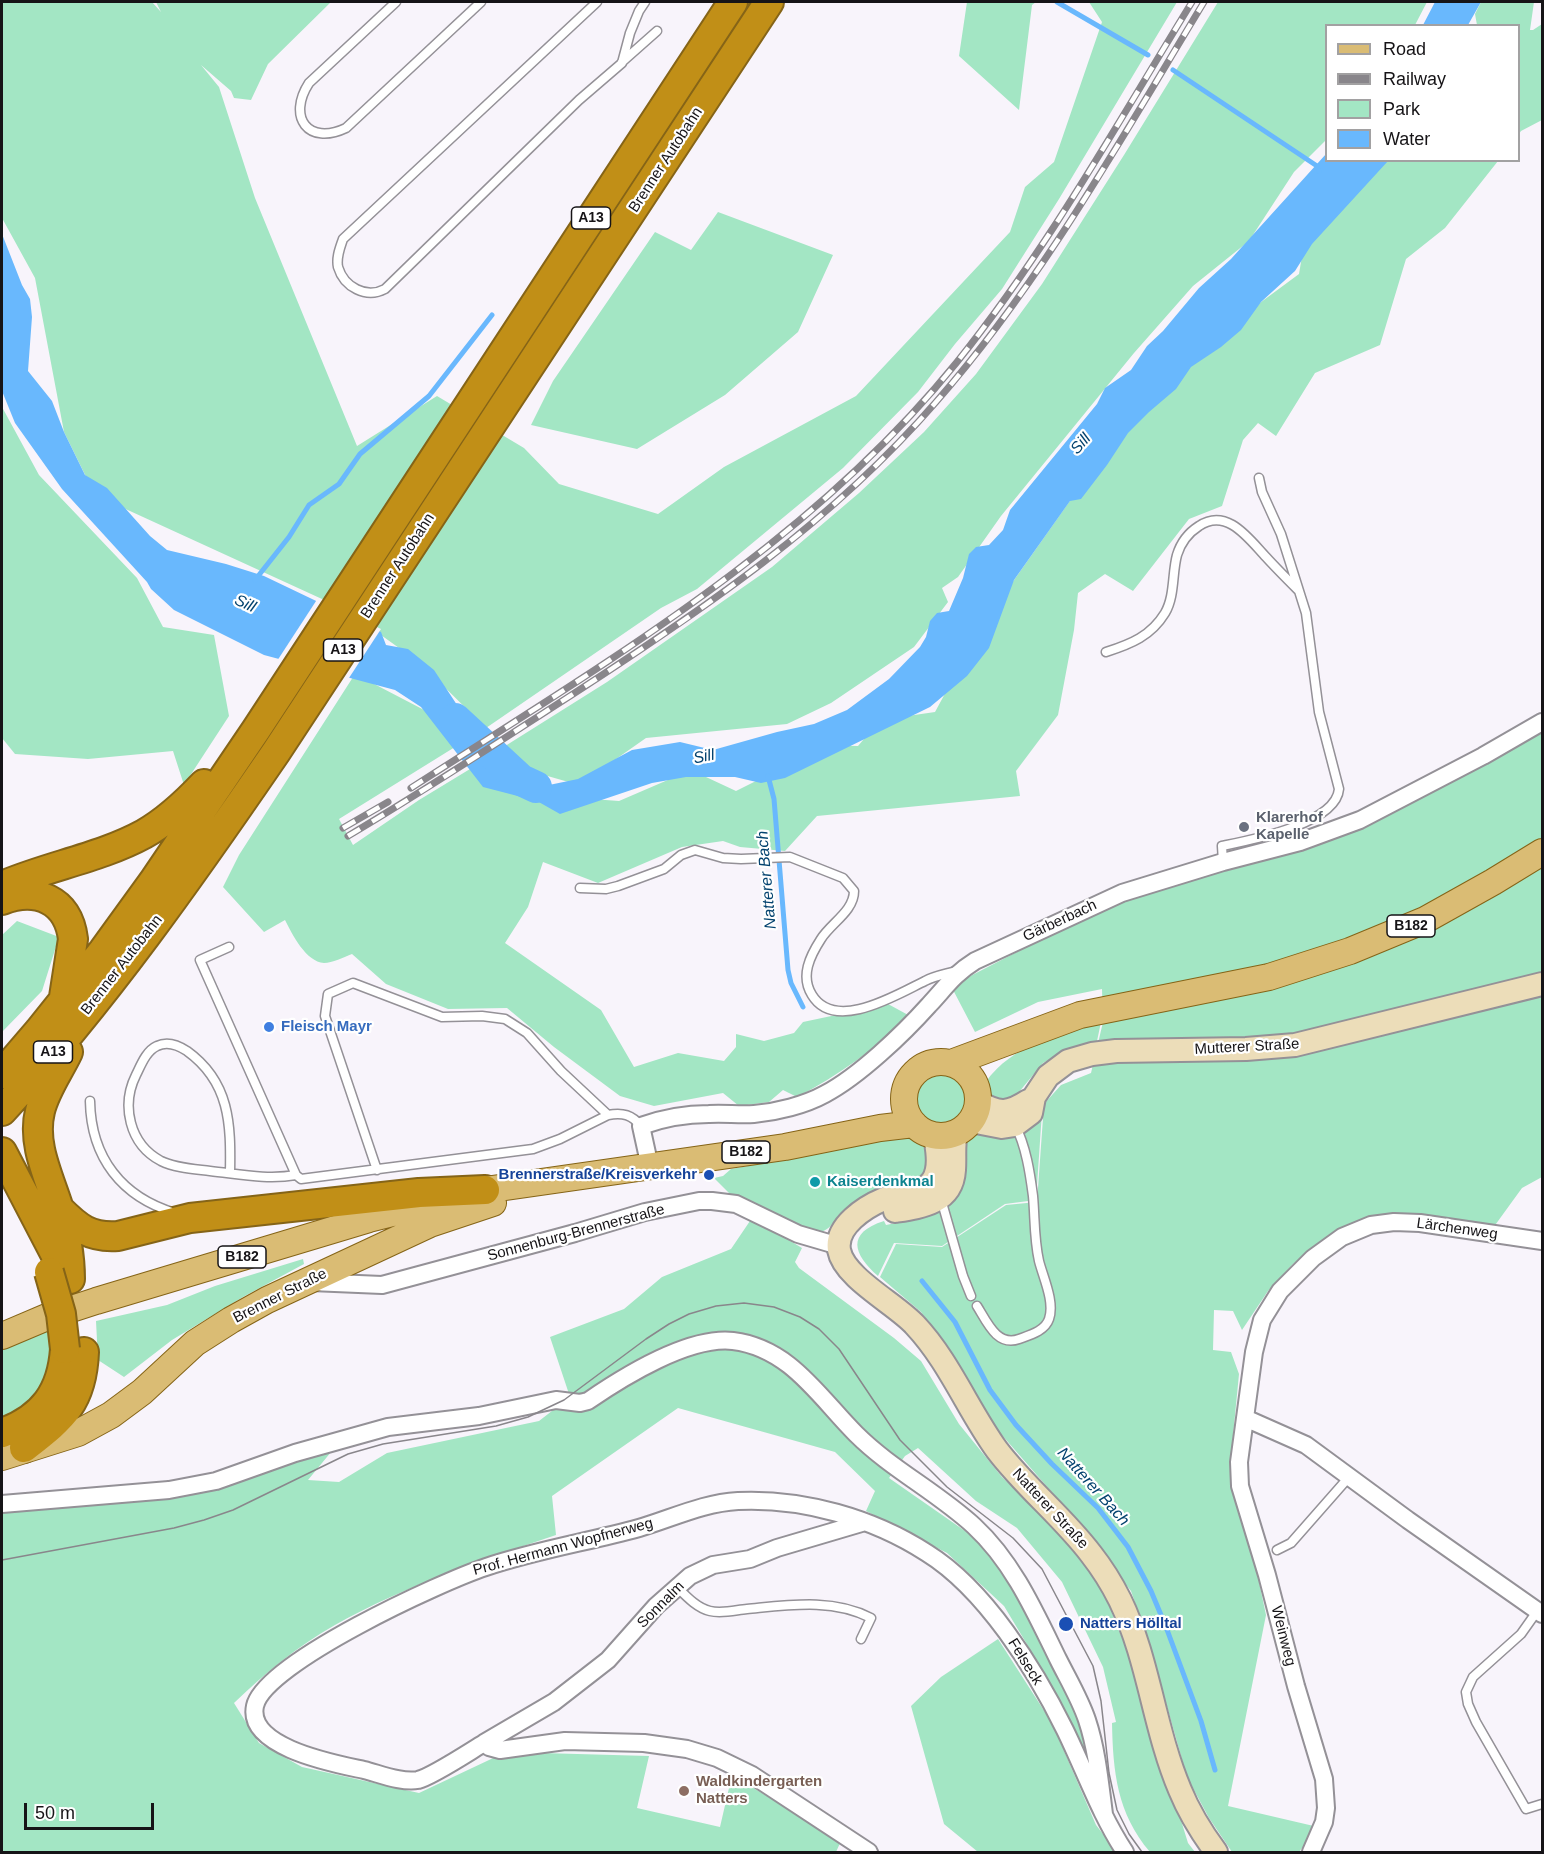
<!DOCTYPE html>
<html>
<head>
<meta charset="utf-8">
<style>
	body { margin:0 }
	#map { position:relative; width:1544px; height:1854px; overflow:hidden; background:#f8f4fb; font-family:Arial,sans-serif }
	canvas { display:block }
	.frame { position:absolute; inset:0; border:3px solid #161417; pointer-events:none }
	.legend { position:absolute; left:1325px; top:24px; width:195px; height:138px; box-sizing:border-box; background:#fff; border:2px solid #a2a1a2; margin:0; padding:8px 10px; list-style:none; font-size:18px; color:#161417 }
	.legend li { display:flex; align-items:center; gap:12px; height:30px }
	.legend b { width:30px; border:2px solid #a2a1a2 }
	.scale { position:absolute; left:24px; top:1803px; width:130px; height:27px; box-sizing:border-box; border:3px solid #161417; border-top:0; padding-left:8px; font-size:18px; line-height:21px; white-space:nowrap; color:#161417; -webkit-text-stroke:4px #fff; paint-order:stroke }
</style>
</head>
<body>
<div id="map">
<canvas width="1544" height="1854"></canvas>
<div class="frame"></div>
<ul class="legend">
<li><b style="height:8px;background:#dabc74"></b>Road</li>
<li><b style="height:8px;background:#89868b"></b>Railway</li>
<li><b style="height:16px;background:#a3e6c4"></b>Park</li>
<li><b style="height:16px;background:#69b8fd"></b>Water</li>
</ul>
<div class="scale">50 m</div>
</div>
<script>
const c = document.querySelector('canvas').getContext('2d');
c.lineJoin = 'round';
function fillPath(path, color) {
  c.fillStyle = color;
  c.fill(path, 'evenodd');
}
function strokePath(path, color, width, dash) {
  c.strokeStyle = color;
  c.lineWidth = width;
  c.lineCap = dash ? 'butt' : 'round';
  c.setLineDash(dash || []);
  c.stroke(path);
}
function drawText(font, color, halo, rows, align = 'center') {
  c.font = font + ' Arial,sans-serif';
  c.lineWidth = 4.5;
  c.setLineDash([]);
  c.textBaseline = 'middle';
  c.strokeStyle = halo;
  c.fillStyle = color;
  for (const [text, x, y, turn = 0] of rows) {
    c.save();
    c.translate(x, y);
    c.rotate((+turn || 0) * Math.PI / 180);
    c.textAlign = isNaN(turn) ? turn : align;
    if (halo) c.strokeText(text, 0, 0);
    c.fillText(text, 0, 0);
    c.restore();
  }
}
fillPath(new Path2D(`
	M2 2H152L161 12 156 2H331L268 64 251 100 234 98 231 91 201 65 219 87 255 198 357 446 437 396 524 448 559 484 658 514 724 467 856 396 1010 232 1025 187 1054 162 1102 22 1089 2H1177L1059 199 1002 289 955 344 918 392 843 468 697 589 661 608 486 728 420 663 346 610 95 495 64 432 35 278 2 218Z
	M967 2H1036L1032 5 1019 110 959 56Z
	M1218 2H1427L1415 25 1326 26V140L1294 172 1249 241 1193 286 1134 353 1001 516 958 577 942 588 948 602 914 647 831 703 787 724 646 738 579 785 509 765 502 748 607 682 772 567 859 493 924 432 976 374 1042 284 1124 155Z
	M1481 2H1534L1530 30H1533L1542 24V120L1521 131 1519 134 1518 26 1477 25 1475 14Z
	M1373 161H1498L1445 228 1406 259 1380 345 1315 373 1276 436 1258 423 1243 440 1222 506 1189 519 1133 591 1105 574 1078 593 1074 630 1058 715 1016 771 1020 796 817 816 785 851 740 847 723 841 682 847 598 883 543 862 528 907 505 943 601 1010 634 1067 678 1053 724 1061 736 1047V1034L764 1041 794 1033 803 1022 888 1004 910 1016C876 1048 838 1076 797 1097L783 1090 769 1102 739 1106 723 1093 654 1106 620 1096 554 1047 507 1008 448 1009 386 984 352 954C344 957 332 963 324 963 306 962 292 934 285 920L264 932 223 887 239 855 355 674 428 712 455 747 339 819 353 845 419 800 470 769 538 795 619 801 691 770 736 791 780 769 801 745 858 746 880 720 935 712 973 642 1007 590 1110 444 1180 367 1253 308 1299 274 1304 244Z
	M718 212 833 255 798 332 725 395 637 449 531 425 553 381 655 232 691 250Z
	M2 407 39 475 137 578 163 627 214 635 229 716 184 785 173 751 88 759 15 754 2 738Z
	M1542 729V1177L1522 1188 1493 1228 1424 1214 1367 1217 1329 1235 1293 1264 1268 1291 1242 1330 1233 1311 1214 1310 1213 1350 1231 1352 1239 1374 1232 1446V1485L1247 1525 1266 1615 1228 1806 1318 1827 1299 1852H1232L1209 1818 1187 1777 1149 1643 1131 1591 1056 1497 994 1426 952 1354 921 1312 880 1277 896 1244 942 1247 1006 1205 1037 1202 1044 1104 1061 1085 1091 1073 1103 1022 1102 989 1038 1002 975 1032 951 986 1106 906 1370 825Z
	M17 921 59 937 42 991 2 1032V935Z
	M1101 1022 1097 1041 1059 1054 1043 1063 1014 1098 1000 1102C997 1100 991 1098 988 1095 982 1089 987 1079 992 1074 1019 1043 1063 1033 1101 1022Z
	M913 1097a28 28 0 1 1 56 0a28 28 0 1 1-56 0Z
	M1042 1112 1036 1200 1005 1204 942 1246 894 1243 878 1276C853 1254 846 1233 884 1221L886 1225 906 1221 908 1216 968 1139C978 1131 985 1137 997 1137 1007 1138 1018 1133 1028 1131Z
	M892 1134 915 1135C930 1146 931 1164 921 1179 897 1187 864 1192 845 1209 831 1221 834 1231 812 1234L736 1200 714 1178 723 1176 731 1169 815 1154Z
	M752 1218 802 1248 795 1262 799 1268 894 1338 921 1361 959 1424 1002 1477 1055 1527 1101 1585 1134 1668 1188 1843 1195 1852H1150C1117 1813 1113 1772 1112 1723L1116 1722 1103 1667 1062 1582 1017 1528 976 1501 918 1448 905 1456 889 1478 978 1540 1019 1596 1081 1711 1093 1778 1049 1681 1004 1606 947 1553 866 1511 875 1491 835 1452 678 1408 552 1496 556 1535C481 1560 405 1586 335 1625 299 1645 263 1675 234 1703L259 1743 302 1767 419 1793 506 1752 649 1756 637 1808 720 1827 732 1775 841 1841 836 1852H2V1505H79L336 1446 308 1480 339 1482 387 1453 539 1421 570 1397 550 1337 624 1309 662 1277 731 1249Z
	M303 1259 304 1264 243 1297 172 1340 124 1377 98 1360 96 1321 167 1305 215 1286Z
	M51 1330 54 1365 31 1405 2 1421V1347Z
	M998 1639 1052 1723 1096 1825 1117 1852H978L944 1824 911 1706 941 1677Z`), '#a3e6c4');
fillPath(new Path2D(`
	M1435 2H1481L1468 25H1423Z
	M1326 154V160L1388 161 1312 244 1295 271 1261 302 1241 330 1221 347 1191 367 1176 389 1149 412 1128 433 1107 465 1081 499 1070 501 1014 580 989 648 967 676 930 707 785 778 761 783 735 777H686L652 783 560 814 537 801 483 787 421 707 395 690 264 655 174 610 151 589 147 582 62 489 15 423 2 391V234L22 285 30 299 32 317 28 371 52 401 64 432 85 475 107 488 150 536 167 550 226 564 264 576 381 632 386 645 408 649 434 670 490 755 521 775 549 785 578 779 632 750 680 742 713 750 777 732 814 724 847 710 889 679 920 647 926 637 930 621 937 613 949 611 963 578 969 554 976 547 989 545 1003 530 1010 510 1097 404 1105 388 1131 370 1147 346 1163 331 1199 288 1231 259Z`), '#69b8fd');
fillPath(new Path2D(`
	M318 598 381 629 347 681 277 661Z`), '#f8f4fb');
strokePath(new Path2D(`
	M1057 2 1148 55
	M1173 70 1317 166 1319 171
	M255 580 289 537 309 505 339 484 360 454 429 396 492 315
	M768 776 774 799 788 970 791 983 803 1007
	M922 1281 955 1322 990 1390 1016 1425 1052 1464 1098 1508 1128 1547 1151 1591 1166 1627 1201 1721 1215 1770`), '#69b8fd', 5);
strokePath(new Path2D(`
	M455 719 521 780 536 787`), '#69b8fd', 32);
const lane = new Path2D(`
	M396 2 309 83C287 117 308 146 346 128L481 2
	M597 2 343 239C340 248 336 257 338 267 344 287 366 299 385 289L579 100 622 63 630 33 639 11 645 2
	M622 62 657 31
	M1106 652C1131 644 1151 636 1165 613 1175 596 1172 573 1177 555 1181 542 1188 533 1199 526 1227 507 1249 539 1266 557 1276 568 1287 579 1298 590
	M1223 862 1222 846C1251 840 1336 824 1339 789L1319 712 1306 613 1281 534 1262 492 1259 478
	M580 888 606 889 618 886 664 869 681 855 695 850 723 858 741 859 790 857 843 878 854 891C854 911 831 923 821 939 810 956 800 976 812 995 835 1033 898 994 925 981 934 976 946 974 956 971
	M229 947 200 960 296 1175 301 1179 533 1149 560 1139 608 1115C623 1112 632 1115 641 1126
	M90 1101C91 1158 122 1197 175 1213
	M377 1170 325 1016 328 994 353 983 442 1017 482 1016 505 1019 527 1033 561 1071 608 1115
	M230 1173C231 1124 230 1082 187 1051 178 1045 167 1041 157 1046 146 1051 141 1065 136 1075 121 1105 129 1144 161 1161 175 1168 194 1169 210 1171 239 1174 267 1180 296 1175
	M941 1199 963 1276 971 1296
	M977 1306C987 1322 997 1347 1019 1339 1030 1335 1045 1331 1049 1319 1055 1302 1043 1277 1039 1261 1034 1239 1035 1218 1033 1196 1030 1173 1026 1146 1015 1125
	M1277 1550 1291 1543 1349 1477
	M677 1587C686 1596 697 1608 710 1611 722 1614 736 1610 747 1609 789 1605 833 1598 871 1618L861 1639
	M1538 1610 1521 1634 1473 1677 1466 1692 1468 1704 1476 1722 1526 1809 1542 1804`);
const street = new Path2D(`
	M650 1167 641 1126C663 1118 686 1114 709 1114 724 1113 739 1115 754 1114 777 1112 805 1105 825 1094 859 1076 903 1034 929 1005 945 988 954 974 975 961L1122 893 1223 862 1300 842 1360 820 1483 756 1542 722
	M311 1282 382 1285 575 1233 645 1212 699 1201H712L736 1204 798 1234 839 1246
	M1245 1418 1306 1445 1408 1520 1542 1614
	M2 1504 169 1490 216 1481 295 1453 388 1427 479 1416 556 1400 580 1403 588 1401C623 1377 689 1336 733 1341 790 1348 819 1397 856 1434 891 1469 937 1492 974 1526 1013 1562 1035 1612 1058 1659 1068 1679 1080 1699 1087 1720 1097 1750 1100 1783 1104 1814
	M865 1522 777 1548 750 1559 713 1565 690 1576 656 1606 608 1660 554 1702 484 1743 489 1747 500 1750 565 1741 644 1743 687 1749 717 1758 752 1775 869 1852
	M484 1743C469 1752 433 1776 418 1780 402 1783 380 1774 364 1770 337 1764 246 1748 255 1706 264 1663 443 1581 486 1567 536 1550 588 1542 639 1528 673 1518 703 1503 738 1501 803 1498 873 1518 927 1553 985 1589 1035 1669 1065 1730 1085 1771 1100 1814 1125 1852
	M1311 1852 1324 1822 1326 1808 1324 1779 1296 1686 1267 1575 1240 1486 1239 1462 1254 1352 1262 1320 1280 1291 1313 1258 1342 1237 1371 1225 1394 1222 1420 1223 1542 1241`);
const secondary = new Path2D(`
	M978 1102C999 1114 1008 1114 1028 1101
	M971 1121 1002 1127 1015 1125 1031 1113 1034 1097 1048 1076 1068 1061 1092 1054 1116 1051 1246 1049 1295 1045 1542 984
	M935 1135C937 1149 941 1167 933 1180 922 1197 900 1192 884 1199 865 1207 835 1226 839 1250 844 1278 896 1304 915 1325 949 1361 968 1410 997 1450 1025 1487 1063 1517 1091 1554 1102 1568 1112 1584 1120 1600 1149 1660 1154 1729 1180 1790 1189 1812 1202 1833 1216 1852
	M895 1211C921 1207 952 1203 954 1170 955 1157 953 1145 956 1133`);
const primary = new Path2D(`
	M904 1099a37 37 0 1 1 74 0a37 37 0 1 1-74 0Z
	M951 1063 1080 1015 1269 977 1350 951 1425 920 1493 882 1542 852
	M2 1336 47 1317 96 1301 369 1219 485 1190 785 1147 880 1128 914 1124
	M2 1457 78 1433 111 1415 142 1392 195 1343 231 1320 267 1300 430 1224 493 1203`);
const highway = new Path2D(`
	M2 886C48 866 100 858 144 834 167 821 186 803 204 784
	M2 900C36 887 68 899 73 939L64 997
	M68 1052C59 1071 45 1090 40 1111 32 1143 48 1175 58 1206 65 1229 70 1254 70 1279
	M2 1074 39 1031 103 951 153 882 256 730 733 2
	M2 1111C104 1000 191 876 276 752L769 2
	M2 1152 62 1267
	M59 1209C78 1228 90 1238 118 1236L190 1218 419 1193 485 1190
	M2 1433C43 1418 62 1392 65 1349
	M24 1448C62 1418 82 1404 84 1352`);
strokePath(lane, '#949197', 11);
strokePath(street, '#949197', 20);
strokePath(secondary, '#949197', 26);
strokePath(primary, '#856417', 28);
strokePath(highway, '#856417', 32);
strokePath(lane, '#fff', 8);
strokePath(street, '#fff', 16);
strokePath(secondary, '#ecddb9', 22);
strokePath(primary, '#dabc74', 26);
strokePath(highway, '#c18f17', 28);
strokePath(new Path2D(`
	M2 1560 174 1528 204 1520 233 1510 348 1454 383 1444 496 1426 528 1417 564 1400 646 1339 669 1324 689 1314 716 1306 744 1303 774 1307 800 1317 819 1329 839 1349 900 1440 947 1487 1013 1538 1042 1569 1093 1666 1101 1701 1109 1773 1117 1810 1129 1834 1142 1852`), '#89868b', 1.5);
const rail = new Path2D(`
	M411 788C605 663 810 544 957 362 1047 250 1117 124 1192 2
	M343 828 388 802
	M348 836C424 791 497 743 570 696 704 609 830 524 936 402 1042 281 1121 139 1204 2`);
strokePath(rail, '#89868b', 7);
strokePath(rail, '#fff', 4.5, [14]);
const highwayBridge = new Path2D(`
	M49 1272 61 1314 65 1349`);
strokePath(highwayBridge, '#856417', 32, []);
strokePath(highwayBridge, '#c18f17', 28);
for (const [x, y, r, color] of [
	[1244,827,6,"#6b7280"],
	[269,1027,6,"#3f7fe0"],
	[709,1175,6,"#1a4fb4"],
	[815,1182,6,"#0f9aa8"],
	[1066,1624,8,"#1a4fb4"],
	[684,1791,6,"#8d6e63"]
]) {
  const dot = new Path2D();
  dot.arc(x, y, r, 0, 2 * Math.PI);
  c.fillStyle = color;
  c.fill(dot);
  strokePath(dot, '#fff', 2);
}
for (const [x, y, w] of [
	[591,218,39],
	[343,650,39],
	[1411,926,48],
	[53,1052,39],
	[746,1152,48],
	[242,1257,48]
]) {
  const box = new Path2D();
  box.roundRect(x - w / 2, y - 11, w, 22, 4.5);
  c.fillStyle = '#fff';
  c.fill(box);
  strokePath(box, '#161417', 1.5);
}
drawText('bold 14px', '#161417', null, [
	["A13",591,218],
	["A13",343,650],
	["B182",1411,926],
	["A13",53,1052],
	["B182",746,1152],
	["B182",242,1257]
]);
drawText('15px', '#161417', '#fff', [
	["Brenner Autobahn",666,160,-57],
	["Brenner Autobahn",398,566,-57],
	["Gärberbach",1060,921,-25],
	["Brenner Autobahn",122,965,-52],
	["Mutterer Straße",1247,1047,-3],
	["Lärchenweg",1457,1229,8],
	["Sonnenburg-Brennerstraße",576,1233,-15],
	["Brenner Straße",280,1296,-27],
	["Natterer Straße",1050,1509,47],
	["Prof. Hermann Wopfnerweg",563,1547,-15],
	["Sonnalm",661,1605,-45],
	["Weinweg",1283,1636,76],
	["Felseck",1025,1662,58]
]);
drawText('bold 15px', '#5b616d', '#fff', [
	["Klarerhof",1256,818],
	["Kapelle",1256,835]
], 'left');
drawText('bold 15px', '#366cbe', '#fff', [
	["Fleisch Mayr",281,1027]
], 'left');
drawText('bold 15px', '#164399', '#fff', [
	["Brennerstraße/Kreisverkehr",697,1175],
	["Natters Hölltal",1080,1624,"left"]
], 'right');
drawText('bold 15px', '#0d838f', '#fff', [
	["Kaiserdenkmal",827,1182]
], 'left');
drawText('bold 15px', '#785e54', '#fff', [
	["Waldkindergarten",696,1782],
	["Natters",696,1799]
], 'left');
drawText('italic 16px', '#04436f', '#fff', [
	["Sill",1081,444,-48],
	["Sill",245,604,25],
	["Sill",704,757,-11],
	["Natterer Bach",767,880,-95],
	["Natterer Bach",1093,1487,48]
]);
</script>
</body>
</html>
